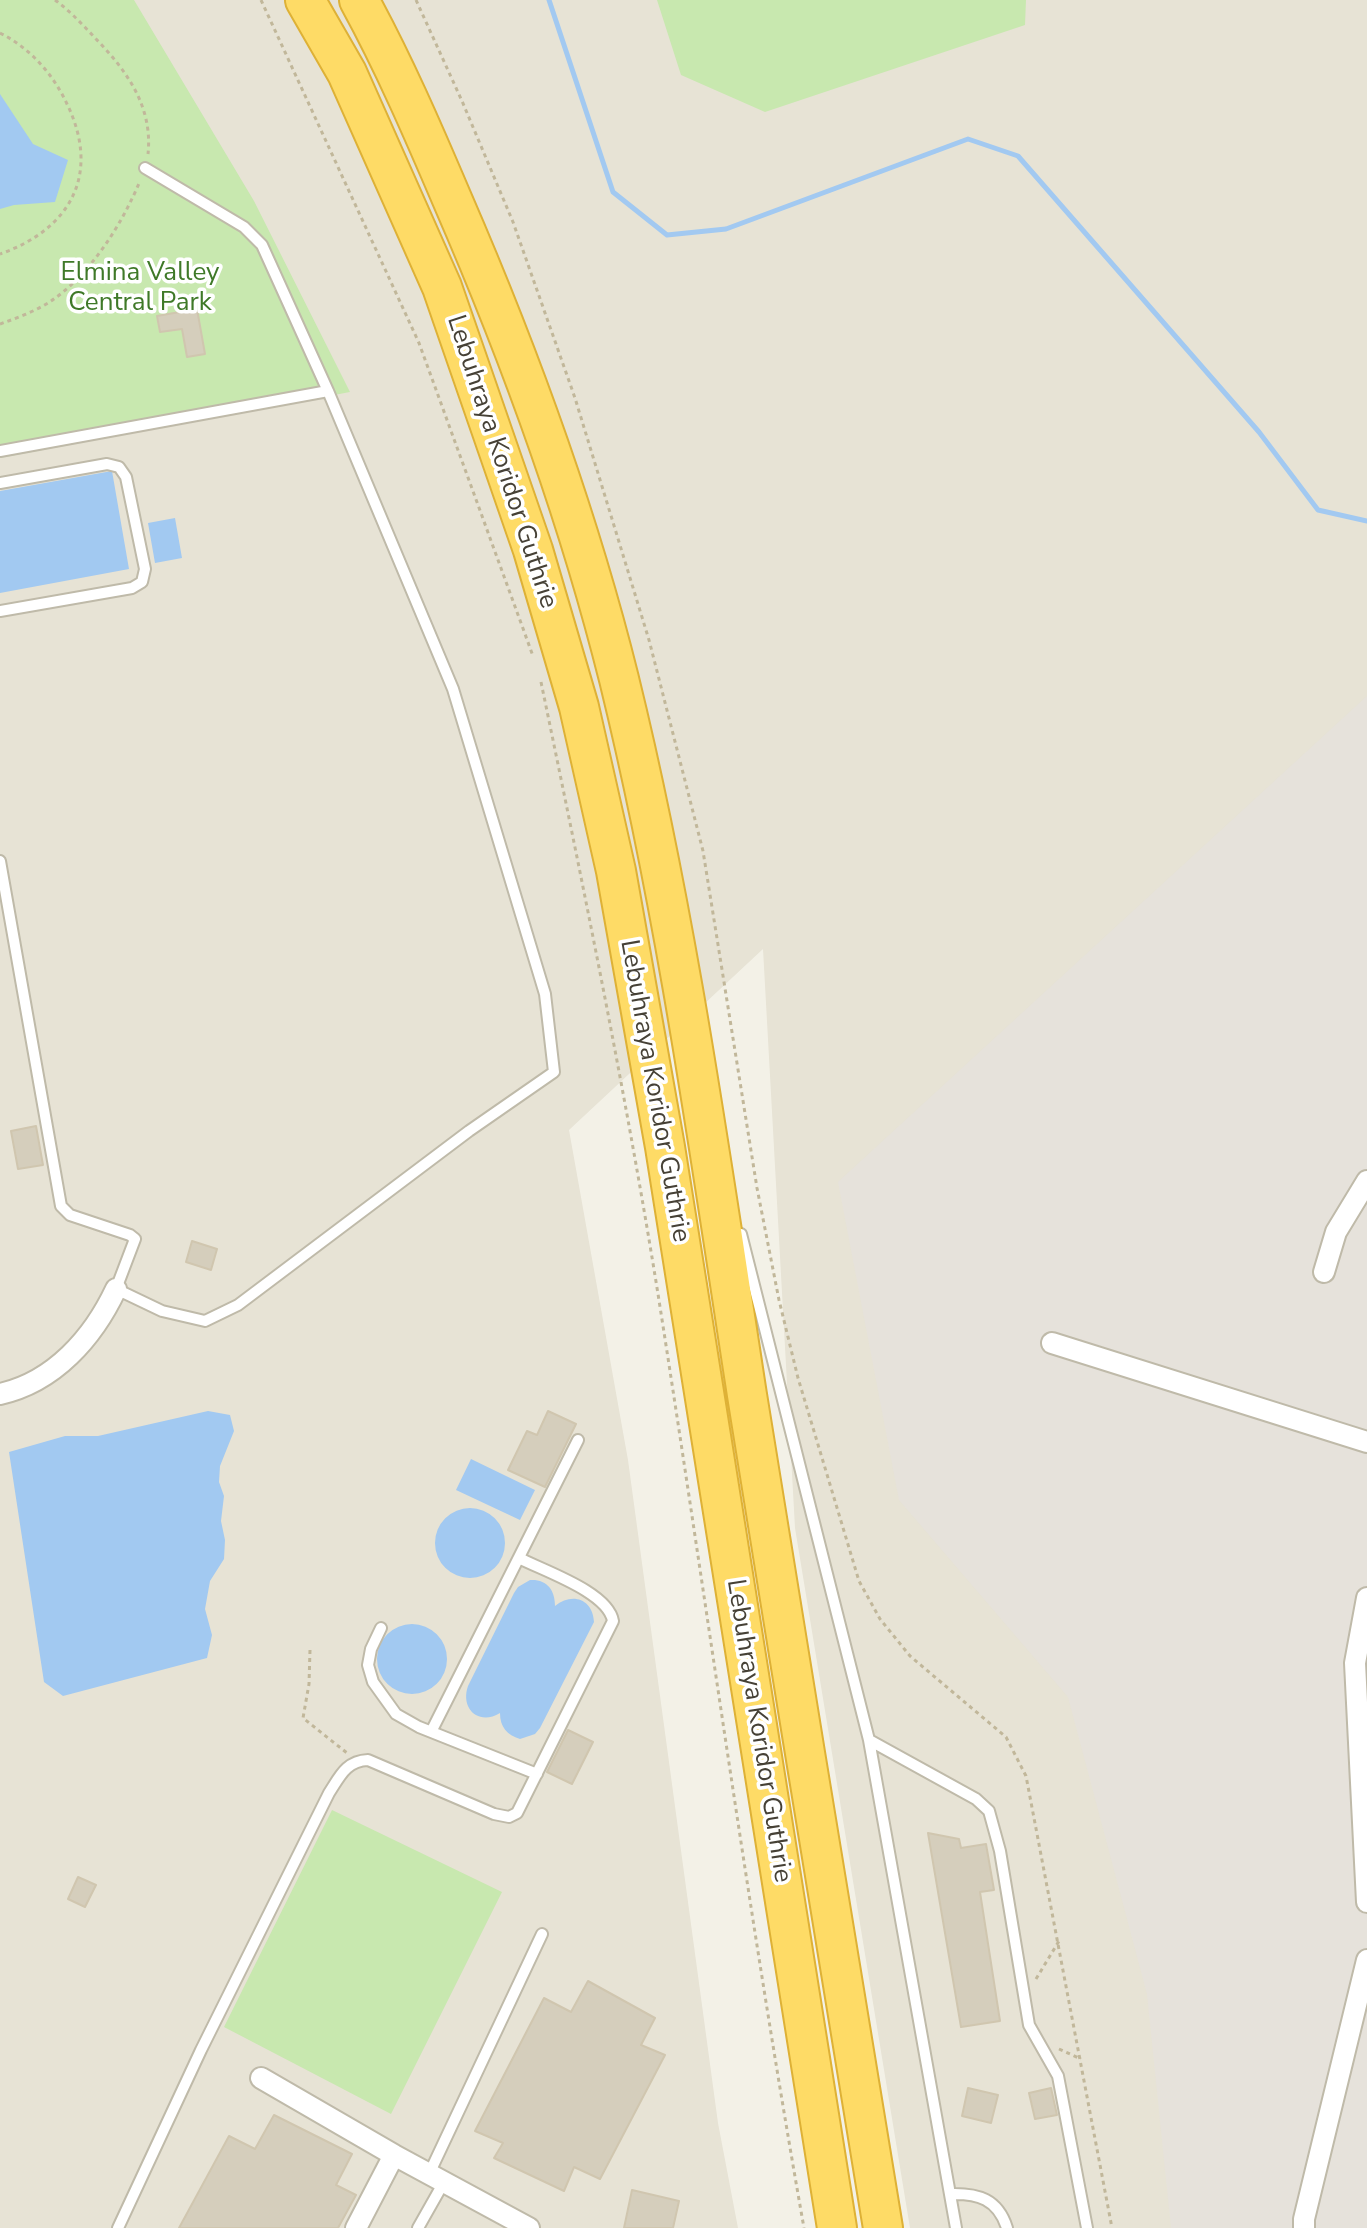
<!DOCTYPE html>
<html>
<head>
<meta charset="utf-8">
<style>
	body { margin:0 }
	canvas { display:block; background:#f3f1e7 }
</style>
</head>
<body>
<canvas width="1367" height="2228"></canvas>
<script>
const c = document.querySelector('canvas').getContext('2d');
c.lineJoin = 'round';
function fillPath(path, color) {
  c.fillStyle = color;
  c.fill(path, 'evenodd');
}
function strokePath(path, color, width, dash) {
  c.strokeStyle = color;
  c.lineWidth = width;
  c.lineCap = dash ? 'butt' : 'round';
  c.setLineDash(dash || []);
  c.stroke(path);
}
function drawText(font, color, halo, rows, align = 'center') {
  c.font = font + ' "Nunito Sans",sans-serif';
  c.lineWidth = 7;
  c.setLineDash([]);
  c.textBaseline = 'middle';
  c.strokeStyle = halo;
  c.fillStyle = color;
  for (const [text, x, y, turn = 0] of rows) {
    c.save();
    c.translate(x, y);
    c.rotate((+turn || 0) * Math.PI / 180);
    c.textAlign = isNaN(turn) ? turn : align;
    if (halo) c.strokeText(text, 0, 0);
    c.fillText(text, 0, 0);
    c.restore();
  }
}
fillPath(new Path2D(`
	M0 0H1367V2228H910L795 1528 763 949 569 1130 628 1460 718 2123 738 2228H0Z`), '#e7e3d5');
fillPath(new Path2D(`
	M1367 696V2228H1171L1147 1994 1068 1697 899 1500 838 1182Z`), '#e6e2db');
fillPath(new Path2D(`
	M0 0H134L254 201 350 392 0 458Z
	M657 0H1026L1025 25 765 112 681 75Z
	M332 1810 502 1892 391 2114 224 2027Z`), '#c8e8af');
fillPath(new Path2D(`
	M0 94 33 144 68 160 55 202 14 205 0 209Z
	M112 471 129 569 0 593V491Z
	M175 518 182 558 155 563 148 523Z
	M208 1411 230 1415 234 1431 220 1466 219 1482 224 1496 221 1521 225 1540 224 1559 210 1581 205 1609 212 1635 207 1658 63 1696 44 1682 9 1452 65 1436H98Z
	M471 1459 535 1490 520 1520 456 1490Z
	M435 1543a35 35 0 1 1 70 0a35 35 0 1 1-70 0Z
	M530 1580C547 1579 555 1590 555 1606 572 1592 593 1599 594 1622L540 1728 535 1734 520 1739C507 1735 500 1727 500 1713 479 1726 460 1709 468 1686L514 1593 518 1587Z
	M377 1659a35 35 0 1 1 70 0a35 35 0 1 1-70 0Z`), '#a2c9f1');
strokePath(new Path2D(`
	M549 0 613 192 667 235 726 229 968 139 1018 156 1259 432 1318 510 1367 521`), '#a2c9f1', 5);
const building = new Path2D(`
	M197 309 205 354 187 357 182 329 160 332 157 316Z
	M36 1126 43 1165 18 1169 11 1131Z
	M192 1241 217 1249 211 1270 186 1262Z
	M548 1411 576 1424 545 1487 508 1470 527 1431 537 1435Z
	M568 1730 593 1742 572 1784 547 1772Z
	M928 1833 959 1839 961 1848 986 1844 994 1890 980 1892 1000 2021 961 2027Z
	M78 1877 96 1885 85 1907 68 1899Z
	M588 1981 655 2018 641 2045 665 2055 600 2179 574 2167 564 2191 494 2158 503 2143 475 2131 544 1998 571 2012Z
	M968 2088 998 2095 991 2123 962 2116Z
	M1051 2088 1057 2115 1035 2119 1029 2093Z
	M274 2115 352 2154 336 2185 356 2195 338 2228H179L229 2136 255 2149Z
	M632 2190 679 2201 673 2228H624Z`);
fillPath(building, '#d5cebc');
strokePath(building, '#d0c6af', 2);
const lane = new Path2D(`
	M145 168 244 227 262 245 328 391
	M0 451 328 391 453 689 545 994 554 1072 469 1131 238 1305 205 1321 162 1311 116 1289 135 1239 130 1235 70 1215 61 1206 0 861
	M0 483 107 464 119 467 126 477 145 569 142 582 132 588 0 611
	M741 1234 869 1740 956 2228
	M381 1628 371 1649 368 1665 373 1682 396 1714 419 1727 537 1774
	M432 1730 578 1440
	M869 1740 976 1799 989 1811 1000 1851 1029 2025 1058 2076 1087 2228
	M429 2174 542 1934
	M950 2194C978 2193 998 2199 1007 2228
	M118 2228 201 2050 329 1793C340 1776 346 1761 368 1760L494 1814 509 1817 517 1813 613 1621C608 1592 544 1571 519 1558
	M418 2228 444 2182`);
const street = new Path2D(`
	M1324 1272 1336 1232 1367 1181
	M1052 1343 1367 1442
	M0 1394C54 1382 93 1338 116 1289
	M1367 1598 1355 1663 1367 1902
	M261 2078 394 2155 529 2228
	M356 2228 394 2155
	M1304 2228V2219L1367 1960`);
const highway = new Path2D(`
	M305 0 347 73 442 287 533 550 579 707 616 871 665 1147 837 2228
	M359 0C394 64 423 131 452 199 519 353 578 515 619 679 677 915 710 1155 747 1395 791 1673 838 1950 883 2228`);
strokePath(lane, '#bfbaa9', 14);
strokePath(street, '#bfbaa9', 24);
strokePath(highway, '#deb136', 42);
strokePath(new Path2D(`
	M55 0C70 11 83 25 96 39 127 71 153 107 148 154
	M261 0 419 343 533 656
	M416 0 462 101 513 222 575 398 649 640 703 851 757 1188 779 1300 798 1378 859 1581 880 1619 910 1656 1006 1737 1026 1776 1112 2228
	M0 33C30 48 53 74 67 104 101 174 71 229 0 254
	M0 324C17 318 36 311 51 301 91 274 122 224 140 181
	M541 682C583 885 625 1089 658 1294 707 1605 749 1918 804 2228
	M310 1650 309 1684 303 1718 347 1753
	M1036 1979 1059 1941
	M1059 2049 1081 2059`), '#c1b79a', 3, [4, 4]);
strokePath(lane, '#fff', 10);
strokePath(street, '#fff', 20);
strokePath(highway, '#fedb66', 38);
drawText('26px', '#3f7928', '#fff', [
	["Elmina Valley",140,274],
	["Central Park",140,304]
]);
drawText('26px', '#464136', '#fff', [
	["Lebuhraya Koridor Guthrie",501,462,72],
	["Lebuhraya Koridor Guthrie",654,1091,80],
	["Lebuhraya Koridor Guthrie",758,1731,81]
]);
</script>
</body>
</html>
